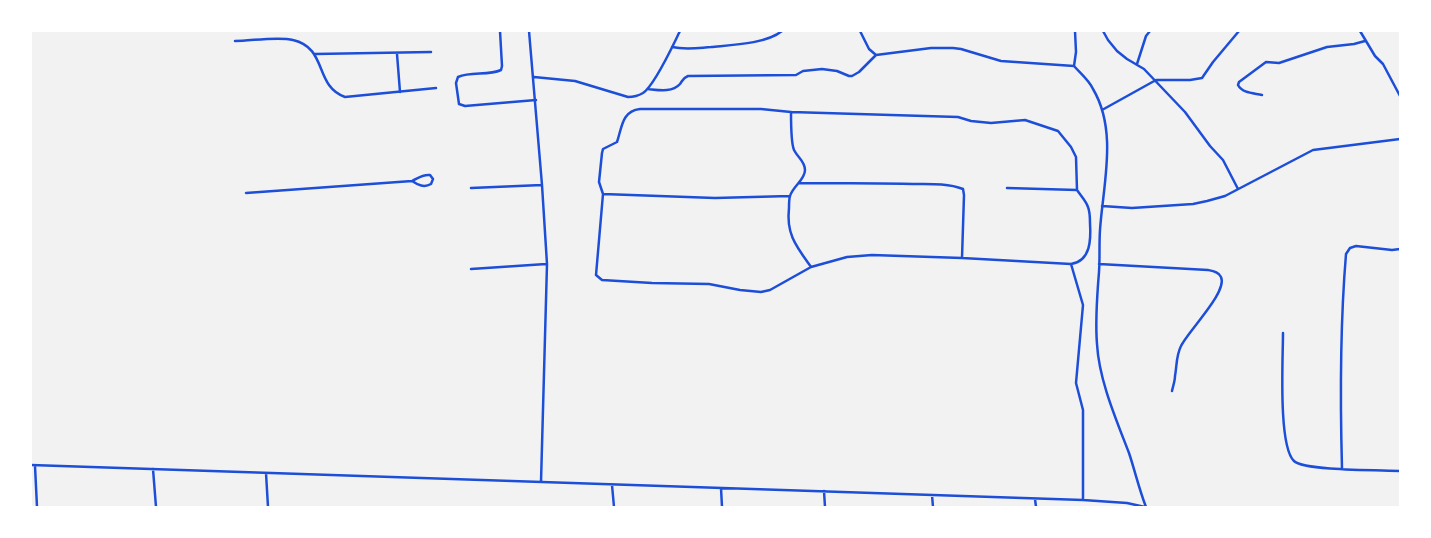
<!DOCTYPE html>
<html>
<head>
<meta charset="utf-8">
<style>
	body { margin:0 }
	#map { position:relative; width:1431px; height:538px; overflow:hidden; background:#f2f2f2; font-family:Spectral,serif }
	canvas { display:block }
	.frame { position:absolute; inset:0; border:32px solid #fff; pointer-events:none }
</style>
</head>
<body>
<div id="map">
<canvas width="1431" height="538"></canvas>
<div class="frame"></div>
</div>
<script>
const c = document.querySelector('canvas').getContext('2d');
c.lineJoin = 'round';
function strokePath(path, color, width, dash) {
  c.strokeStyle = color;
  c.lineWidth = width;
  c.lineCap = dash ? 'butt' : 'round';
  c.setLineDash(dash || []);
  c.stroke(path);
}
strokePath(new Path2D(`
	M500 31 502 66 501 70C488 76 471 71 458 77L456 83 459 104 465 106 536 100
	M529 31 542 185 547 264 541 482
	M860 31 869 49 876 55 931 48H953L961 49 1001 61 1074 66C1080 73 1089 80 1093 89 1118 131 1103 185 1100 230 1099 244 1100 258 1099 272 1097 296 1095 320 1097 344 1099 380 1116 419 1129 453 1135 471 1139 489 1146 507
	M1103 31 1108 40 1117 51 1127 59 1144 69 1185 112 1210 146 1223 160 1238 189
	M1360 31 1375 56 1383 64 1400 96
	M235 41C251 41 278 36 293 40 328 48 314 86 345 97L436 88
	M672 47C686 50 697 48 711 47 731 45 766 44 782 31
	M315 54 431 52
	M397 54 400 92
	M1137 64 1146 36 1150 31
	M1074 66 1076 52 1075 31
	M534 77 575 81 628 97C633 97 638 96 643 93 655 85 673 45 680 31
	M648 89C658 90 672 93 680 84 683 80 683 78 688 76L796 75 803 71 822 69 837 71 849 76H852L859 72 876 55
	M1262 95C1253 93 1242 93 1238 85L1239 82 1266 62 1279 63 1327 47 1354 44 1365 41
	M1102 110 1156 80H1190L1202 78 1213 62 1239 31
	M791 112 958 117 971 121 991 123 1025 120 1058 131 1071 147 1076 157 1077 190
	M799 183C837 183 875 183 913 184 929 184 948 183 963 189L964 195 962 258
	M471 188 542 185
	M1007 188 1077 190C1081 196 1086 201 1088 207 1090 212 1090 217 1090 223 1091 239 1091 261 1071 264
	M246 193 412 181C418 178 423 174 430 175L433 179 431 184C424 188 418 185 412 181
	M603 194 715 198 790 196
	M1102 206 1132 208 1193 204 1207 201 1225 196 1313 150 1400 139
	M1099 264 1208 270C1213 271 1219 272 1221 277 1228 292 1188 331 1181 346 1176 356 1177 365 1175 376 1175 381 1173 386 1172 391
	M811 267C796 246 786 234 789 208 789 204 789 199 790 196 793 186 805 180 805 170 805 161 798 158 794 150 791 143 791 120 791 112L761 109H640C622 111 622 127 617 142L603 149 602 153 599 182 603 194 596 275 602 280 652 283 709 284 740 290 761 292 770 290 811 267 847 257 872 255 962 258 1071 264 1083 305 1076 383 1083 410V500
	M471 269 546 264
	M1283 333C1283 358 1278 446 1294 461 1304 471 1382 470 1400 471
	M31 465 1083 500 1127 503 1145 507
	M35 466 37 507
	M1342 468C1340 396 1340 326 1346 254L1350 248 1356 246 1392 250 1400 249
	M153 469 156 507
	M266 473 268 507
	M612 485 614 507
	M721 488 722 507
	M824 491 825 507
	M932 495 933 507
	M1035 499 1036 507`), '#1d4ed8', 2.5);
</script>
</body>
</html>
